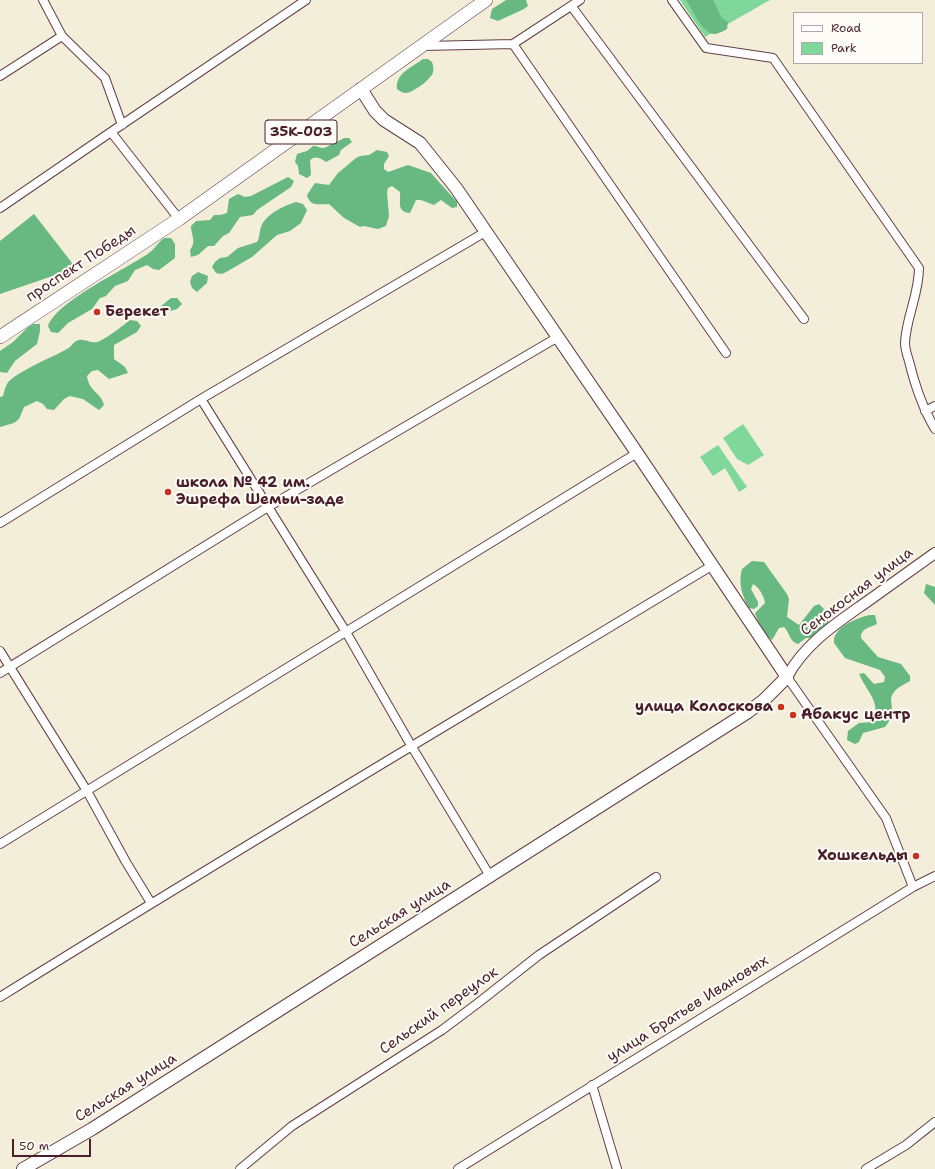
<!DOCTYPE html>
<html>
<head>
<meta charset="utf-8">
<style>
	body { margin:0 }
	#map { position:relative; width:935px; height:1169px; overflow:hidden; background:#f3eeda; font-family:"Shantell Sans",sans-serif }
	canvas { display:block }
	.legend { position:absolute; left:793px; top:12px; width:130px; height:52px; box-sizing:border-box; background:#fdfcf7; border:1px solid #b5a4a5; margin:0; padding:5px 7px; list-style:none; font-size:12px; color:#4a1f2b }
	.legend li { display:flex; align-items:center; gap:8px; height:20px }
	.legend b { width:20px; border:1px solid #b5a4a5 }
	.scale { position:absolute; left:12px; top:1139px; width:79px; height:18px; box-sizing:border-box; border:2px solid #4a1f2b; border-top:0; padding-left:5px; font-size:12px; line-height:14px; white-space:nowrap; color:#4a1f2b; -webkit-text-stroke:3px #fdfcf7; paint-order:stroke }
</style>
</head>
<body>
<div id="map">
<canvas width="935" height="1169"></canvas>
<ul class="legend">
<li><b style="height:5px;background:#fff"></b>Road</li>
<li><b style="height:11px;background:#80d79a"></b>Park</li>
</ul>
<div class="scale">50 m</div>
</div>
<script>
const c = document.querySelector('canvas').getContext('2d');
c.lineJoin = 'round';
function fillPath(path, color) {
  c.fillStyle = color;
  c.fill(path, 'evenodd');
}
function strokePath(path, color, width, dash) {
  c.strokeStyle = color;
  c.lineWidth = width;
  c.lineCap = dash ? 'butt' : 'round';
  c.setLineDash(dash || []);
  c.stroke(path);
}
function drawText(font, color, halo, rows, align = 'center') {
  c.font = font + ' "Shantell Sans",sans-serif';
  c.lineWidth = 4;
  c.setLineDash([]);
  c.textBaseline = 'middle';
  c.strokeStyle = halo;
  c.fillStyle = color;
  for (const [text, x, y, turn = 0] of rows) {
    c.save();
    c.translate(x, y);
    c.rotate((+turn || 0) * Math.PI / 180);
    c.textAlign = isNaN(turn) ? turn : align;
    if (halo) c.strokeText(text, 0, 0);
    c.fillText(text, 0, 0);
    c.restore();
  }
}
fillPath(new Path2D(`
	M680 0H770L705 37Z
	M743 424 764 455 748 465 737 459 723 438Z
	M718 445 747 487 739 492 725 468 713 476 700 457Z`), '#80d79a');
fillPath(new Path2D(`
	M506 0H526L528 6 524 9 498 21 490 18 492 9Z
	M686 0H713L722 18 728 22 727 29C724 31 719 33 716 34 703 36 692 8 686 0Z
	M423 59H428L432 62C433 65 434 69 433 72 432 79 412 93 406 93 402 93 400 91 397 89 395 73 413 67 423 59Z
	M344 138H349L352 142 341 150 339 155 326 162C320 158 316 155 310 160L311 175 307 178 299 174 298 166 295 162 297 154 307 151 313 146C317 146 320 148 323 148 326 148 340 140 344 138Z
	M377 150 387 152 389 156 384 164V169L388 172 408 165 431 173 457 202V207L452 208 441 200 434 205 421 200H416L410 213C396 212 401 201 400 192L392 186 388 188 387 192 389 216 386 226 378 229 364 226 360 227 344 218 329 204C319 204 310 207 307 195L315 183 329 185 338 173 356 158 360 156 369 155Z
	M288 177 294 181 291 187 257 210 253 215 240 217 229 233 223 236 214 246H208L198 255 191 257 190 250C197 241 191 236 191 226L196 221 210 220 214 215H220L227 213 229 199 238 194 245 197 251 196Z
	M296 202 303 204 307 210 301 223 290 231 277 235 252 257 228 271 222 274 216 273 212 267 215 262 220 258 227 257 238 248 257 242C260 237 259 233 261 227 266 214 283 206 296 202Z
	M34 214 76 268 0 294V241Z
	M164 238H171L175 244V258L159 270 153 269 147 265 135 270 128 281 115 286 106 296 100 298 92 309 68 323 58 333 51 332 48 326C58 300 125 270 149 253 155 249 158 242 164 238Z
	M198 272 208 276 207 283 197 292 192 288 190 282 192 276Z
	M171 298H177L182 304 177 309 164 313 161 306Z
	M130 320 137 321 141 326 137 332 114 345V359L125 367 128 373 109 379 98 370 92 371 87 376C89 392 101 392 104 405L99 410 83 399 70 396 64 399 54 410 47 409 43 404 37 401 24 407 19 419 14 423 0 427V397L3 396C4 392 5 388 7 384 13 373 55 356 67 349 71 347 73 343 76 341 84 337 90 344 97 342 103 341 124 325 130 320Z
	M33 324H40V331L37 344 15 361 7 373 0 372V351L13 342 27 328Z
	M752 561 764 562 787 594 789 599 787 617 799 625 814 606 819 604 826 611 829 626 821 631H817L811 638H806L798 644C789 641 790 633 784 627L779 628 772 640C766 635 756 620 755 613L765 603C764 596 759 587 753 584L751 589 758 602V606L754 609 749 608C742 596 738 583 742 569Z
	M926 584 935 587V605L924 593Z
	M870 615H875L877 624C869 628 861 628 861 638L878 657 901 664 910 676V681C905 684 898 687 894 692 886 701 899 710 885 727L863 733 859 742 855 744 847 740 848 731 859 723 873 722C882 702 866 691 859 674L864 673 874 684 884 682 885 677 880 670 845 658 834 643V638C839 625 857 618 870 615Z`), '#68b882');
const minor = new Path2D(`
	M43 0 62 36 105 78 122 125
	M672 0 706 48 773 58 919 268C919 295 906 317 905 343 905 348 907 355 909 361 915 386 922 407 935 429
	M572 7 804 319
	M513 44 726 353
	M424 46 513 44 580 0
	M0 76 62 36
	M111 132 306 0
	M0 208 111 132 179 219
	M201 399 346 632 412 747 490 876
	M925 411 935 406
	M0 523 201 399 487 231
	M0 651 87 791 126 862 151 903
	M0 673 268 507 558 337
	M787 677 886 818 913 887
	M0 844 637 453
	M0 997C235 850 475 709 713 565
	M592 1085 617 1169
	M240 1169 292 1126 442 1030 478 1003 539 955 656 877
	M458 1169 913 887 935 876
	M866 1169 906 1145 935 1122`);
const tertiary = new Path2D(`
	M787 677C805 643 837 623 868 601 890 585 913 569 935 553`);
const secondary = new Path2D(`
	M23 1169 92 1129 748 712 764 700 787 677 637 453 456 188 420 143 384 120 375 111 361 89`);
const primary = new Path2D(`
	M0 337 179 219 486 0`);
strokePath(minor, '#633e45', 10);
strokePath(tertiary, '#633e45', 12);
strokePath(secondary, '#633e45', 14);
strokePath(primary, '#633e45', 14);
strokePath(minor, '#fff', 8);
strokePath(tertiary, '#fff', 10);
strokePath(secondary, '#fff', 12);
strokePath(primary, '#fff', 13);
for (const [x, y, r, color] of [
	[97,312,4,"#c8321e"],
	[168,492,4,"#c8321e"],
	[781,707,4,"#c8321e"],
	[793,715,4,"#c8321e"],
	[916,856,4,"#c8321e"]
]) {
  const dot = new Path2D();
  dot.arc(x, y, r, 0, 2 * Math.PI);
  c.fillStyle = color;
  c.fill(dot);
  strokePath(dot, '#fdfcf7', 1.5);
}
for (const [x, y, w] of [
	[301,132,72]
]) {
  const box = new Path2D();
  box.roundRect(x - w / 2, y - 12, w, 24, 3);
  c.fillStyle = '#fdfcf7';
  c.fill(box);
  strokePath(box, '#4a1f2b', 1);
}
drawText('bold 14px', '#4a1f2b', null, [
	["35К-003",301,132]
]);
drawText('15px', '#4a1f2b', '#fdfcf7', [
	["проспект Победы",81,264,-33],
	["Сенокосная улица",857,592,-37],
	["Сельская улица",400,914,-32],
	["улица Братьев Ивановых",688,1009,-32],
	["Сельский переулок",439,1011,-35],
	["Сельская улица",126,1088,-32]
]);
drawText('bold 15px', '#4a1f2b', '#fdfcf7', [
	["Берекет",105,312],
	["школа № 42 им.",176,483],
	["Эшрефа Шемьи-заде",176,500],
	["улица Колоскова",773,707,"right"],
	["Абакус центр",801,715],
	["Хошкельды",908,856,"right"]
], 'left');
</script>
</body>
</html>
